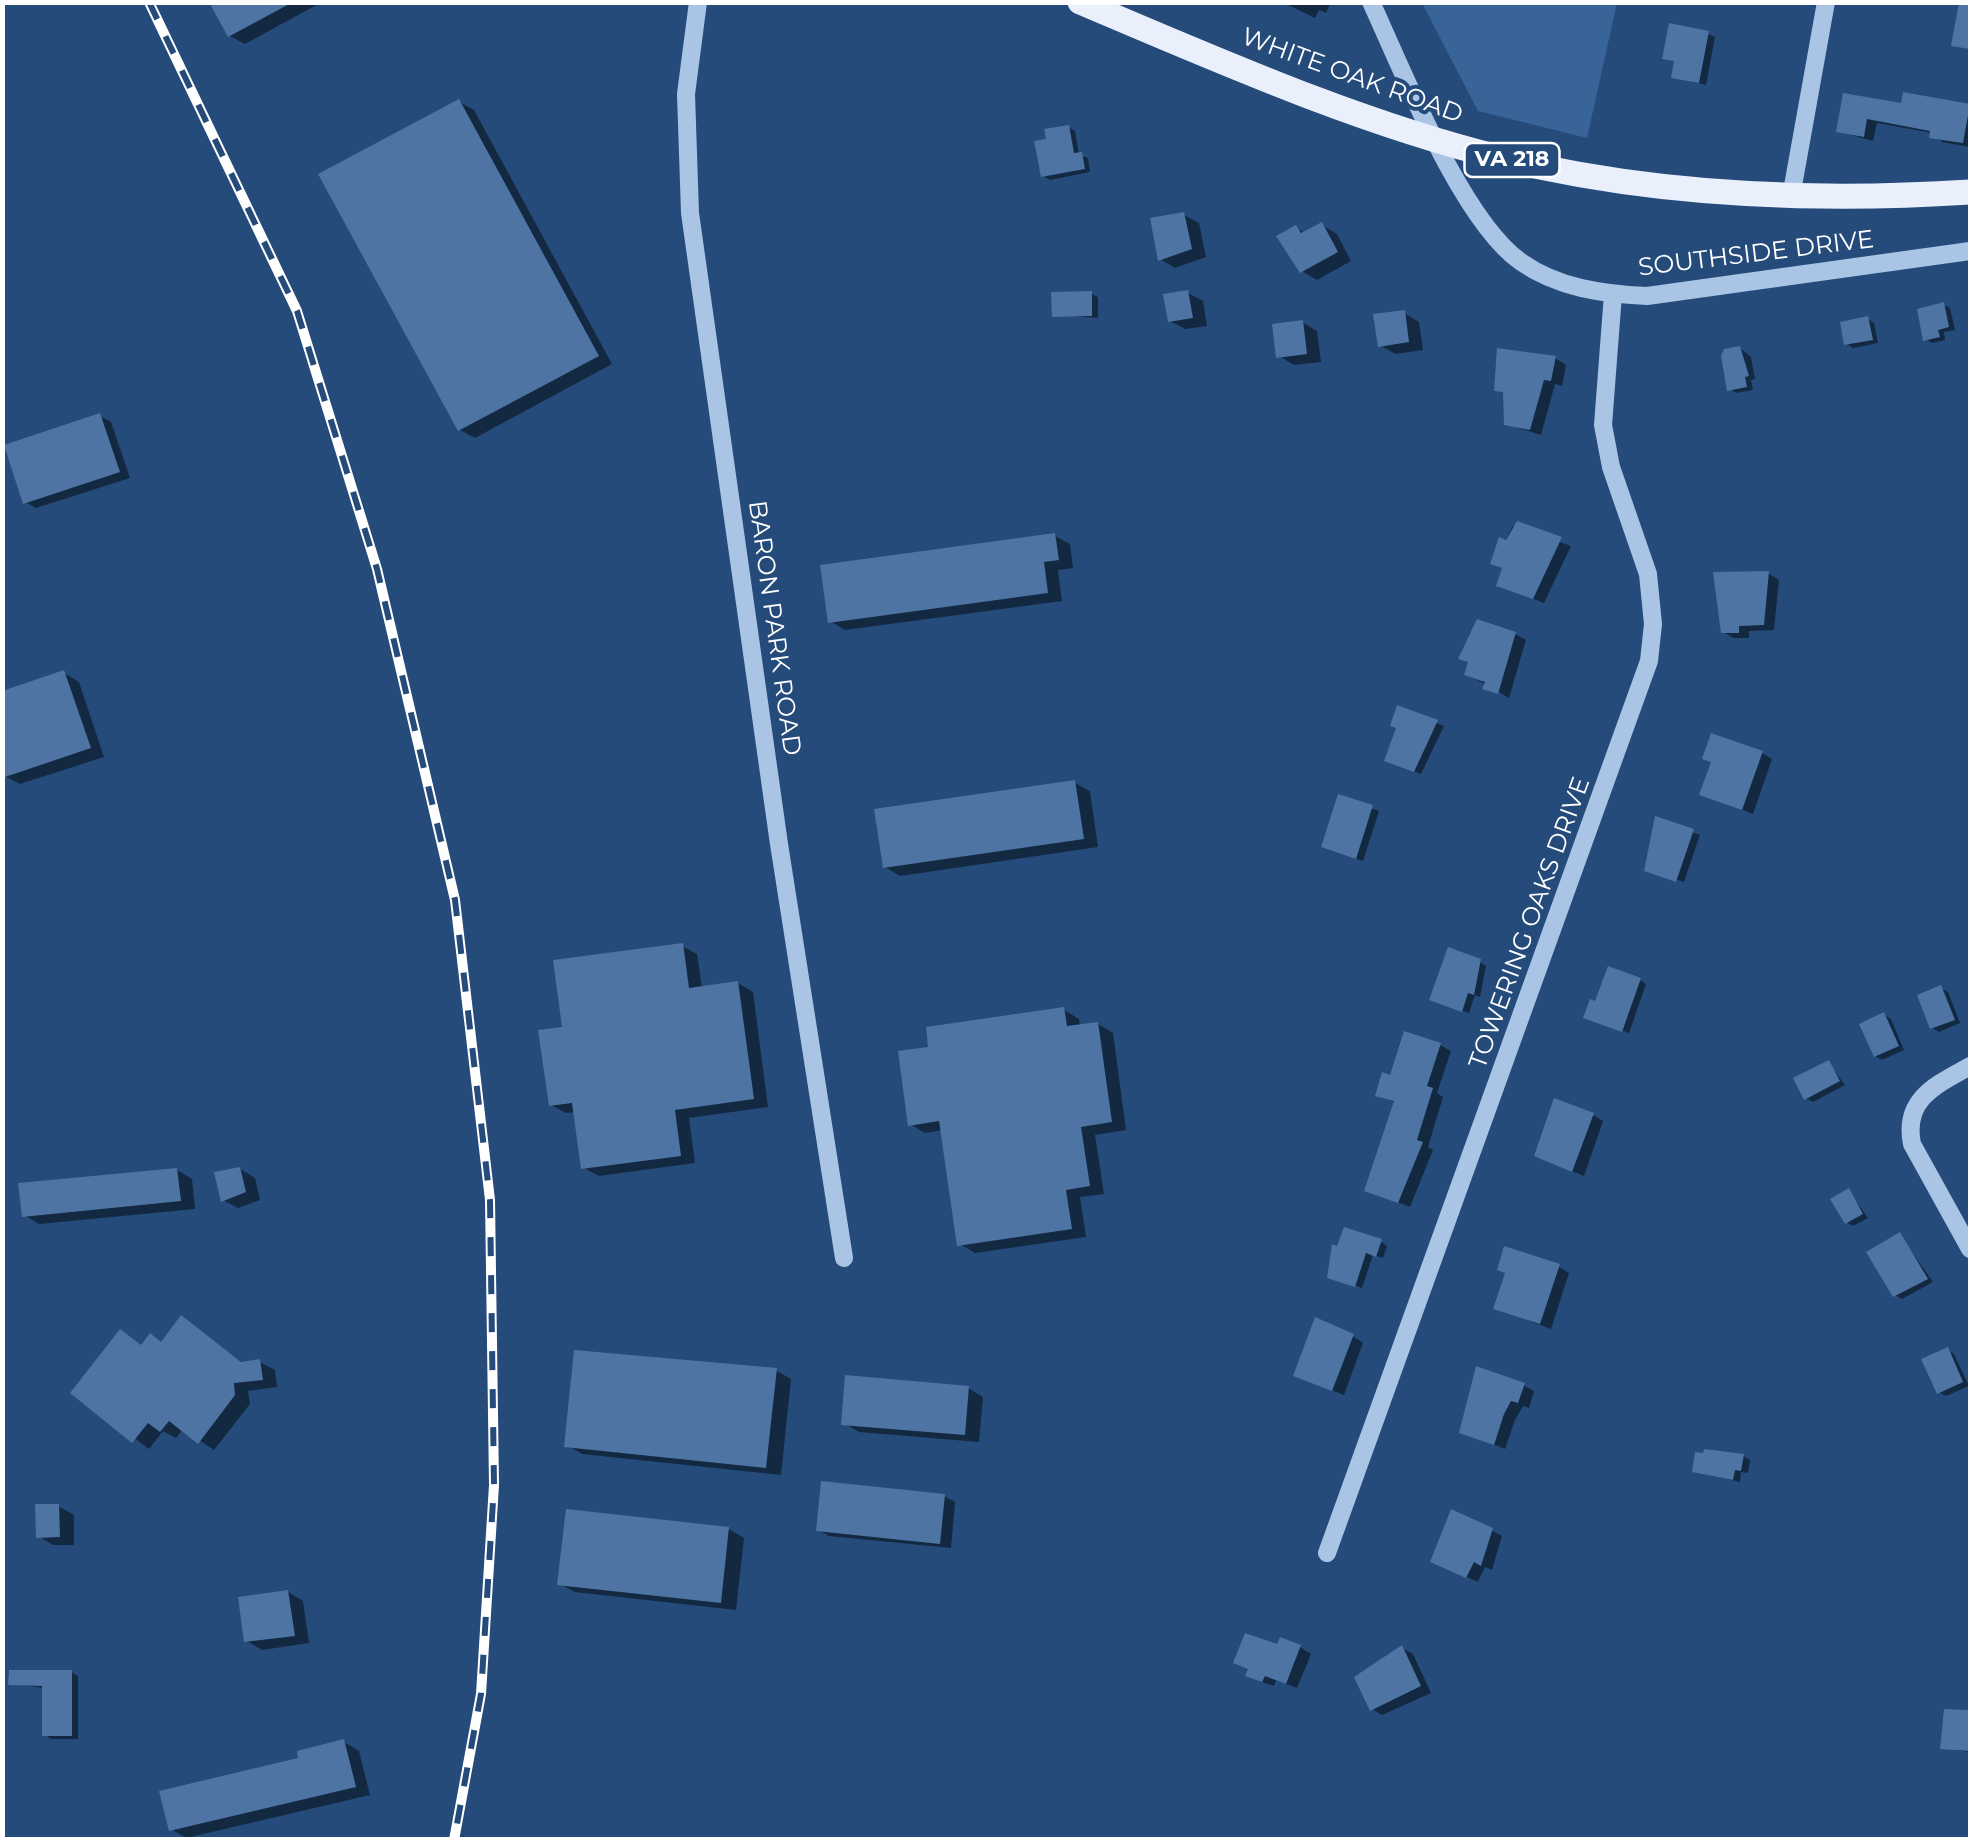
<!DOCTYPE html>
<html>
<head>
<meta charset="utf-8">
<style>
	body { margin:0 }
	#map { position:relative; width:1973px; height:1842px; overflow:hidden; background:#254b7b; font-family:Montserrat,sans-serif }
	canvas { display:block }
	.frame { position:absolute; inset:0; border:5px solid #fff; pointer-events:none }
</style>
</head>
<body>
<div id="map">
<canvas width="1973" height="1842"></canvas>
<div class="frame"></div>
</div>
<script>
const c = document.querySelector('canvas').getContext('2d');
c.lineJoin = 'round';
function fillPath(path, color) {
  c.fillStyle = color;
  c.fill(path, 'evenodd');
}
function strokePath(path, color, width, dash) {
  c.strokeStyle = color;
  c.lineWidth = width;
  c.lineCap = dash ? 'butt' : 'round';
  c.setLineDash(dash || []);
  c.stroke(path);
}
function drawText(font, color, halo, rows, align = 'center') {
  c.font = font + ' Montserrat,sans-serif';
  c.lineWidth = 8;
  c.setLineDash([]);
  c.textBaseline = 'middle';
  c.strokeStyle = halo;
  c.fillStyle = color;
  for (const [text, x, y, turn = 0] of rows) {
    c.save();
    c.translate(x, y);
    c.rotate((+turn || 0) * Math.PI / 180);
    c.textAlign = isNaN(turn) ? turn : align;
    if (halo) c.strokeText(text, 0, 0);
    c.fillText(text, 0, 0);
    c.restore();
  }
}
fillPath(new Path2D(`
	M1422 3H1617L1587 138 1478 111Z`), '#396498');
fillPath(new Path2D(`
	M212 2H322L245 44 230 36Z
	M1282 2H1331L1326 13 1319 10 1315 18Z
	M1708 34 1715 37 1706 85 1674 77 1677 62 1665 57Z
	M1905 95 1970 107V147L1942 142 1933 133 1877 123 1873 141 1838 131 1845 96 1903 106Z
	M459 102 474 110 612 364 475 438 460 430Z
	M1068 127 1075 131 1079 155 1088 158 1090 172 1050 180 1043 176 1049 141Z
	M1184 215 1199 223 1206 257 1175 268 1160 259Z
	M1322 225 1337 234 1351 261 1317 280 1302 271 1296 228 1305 233Z
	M1188 293 1203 301 1207 326 1185 329 1170 321Z
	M1091 294 1098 297V318L1054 315Z
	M1944 305 1950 308 1955 330 1944 332 1945 340 1932 343 1926 339Z
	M1404 313 1419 322 1423 350 1395 354 1380 345Z
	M1867 319 1874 323 1878 343 1853 348 1847 344Z
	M1302 322 1317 331 1321 362 1294 365 1279 356Z
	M1740 348 1751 357 1755 379 1751 380 1753 390 1736 393 1730 389Z
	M1555 358 1566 365 1562 386 1555 384 1541 435 1506 424V394L1497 389Z
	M100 416 111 422 130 478 36 508 25 502Z
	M1513 526 1571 546 1544 603 1499 585 1505 570 1493 563Z
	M1055 536 1070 544 1073 568 1058 570 1062 601 845 630 830 621Z
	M1768 573 1779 580 1774 630 1749 631V638H1734L1723 632Z
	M1515 634 1526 640 1509 698 1467 674Z
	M64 673 79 682 104 757 20 784 5 776Z
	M1399 708 1444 726 1421 774 1394 764Z
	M1762 753 1772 759 1753 814 1702 794Z
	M1075 783 1090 791 1098 847 900 876 885 867Z
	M1340 797 1379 811 1363 861 1330 850Z
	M1657 819 1700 835 1684 882 1651 871Z
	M682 946 697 954 702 988 738 983 753 992 768 1107 689 1118 695 1163 599 1176 584 1168 576 1112 566 1113 551 1105 565 1029Z
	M1480 962 1486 966 1480 997 1475 995 1469 1013 1439 1003Z
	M1640 980 1646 984 1629 1033 1593 1020 1597 1004Z
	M1941 988 1948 992 1960 1023 1939 1032 1932 1028Z
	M1064 1010 1079 1019 1080 1027 1098 1024 1113 1033 1126 1130 1095 1135 1104 1194 1080 1197 1086 1237 975 1253 960 1244 943 1130 925 1133 910 1124Z
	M1884 1015 1891 1019 1904 1050 1882 1060 1875 1056Z
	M1440 1045 1451 1051 1437 1093 1443 1097 1428 1147 1433 1150 1410 1207 1367 1190 1396 1103 1378 1094Z
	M1829 1063 1845 1085 1813 1102 1806 1098Z
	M1593 1115 1603 1121 1584 1176 1547 1161Z
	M240 1169 255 1178 260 1200 238 1208 223 1200Z
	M177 1170 192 1179 195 1209 39 1224 24 1215Z
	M1849 1191 1868 1218 1853 1226 1846 1222Z
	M1900 1235 1933 1282 1902 1299 1895 1295Z
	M1381 1242 1387 1246 1383 1258 1373 1255 1362 1288 1330 1276Z
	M1559 1267 1569 1273 1551 1329 1496 1308 1507 1273Z
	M182 1318 244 1364 260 1362 275 1370 277 1387 248 1391 250 1404 214 1450 183 1429 176 1438 163 1431 149 1449 73 1393 143 1346 163 1344Z
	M1353 1336 1363 1343 1344 1395 1307 1381Z
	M1947 1350 1954 1354 1969 1386 1946 1396 1939 1392Z
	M777 1371 791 1379 781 1475 582 1454 567 1445Z
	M1523 1385 1534 1391 1529 1408 1523 1406 1515 1420 1505 1449 1462 1432Z
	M968 1388 983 1397 979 1442 859 1432 844 1423Z
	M1743 1456 1750 1460 1748 1473 1741 1472 1740 1482 1695 1471Z
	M944 1496 955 1502 951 1548 829 1536 818 1530Z
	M58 1506 74 1515V1545H53L38 1536Z
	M729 1529 744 1538 736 1610 575 1592 560 1584Z
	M1491 1530 1502 1536 1492 1570 1485 1567 1478 1582 1444 1567Z
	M288 1592 303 1601 309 1643 262 1650 247 1641Z
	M1279 1647H1300L1311 1654 1297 1688 1276 1680 1274 1686 1259 1681Z
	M1402 1648 1413 1654 1431 1693 1382 1715 1372 1709 1388 1662 1385 1656Z
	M71 1672 78 1676V1739H51L45 1735V1688L11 1684Z
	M1946 1711 1970 1712V1752L1943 1748Z
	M344 1742 359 1751 370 1795 186 1838 171 1829Z`), '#0007');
fillPath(new Path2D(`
	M209 2H293L228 37Z
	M1959 2H1970V49L1951 46Z
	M1669 23 1709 31 1699 83 1671 78 1674 61 1662 59Z
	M1903 92 1970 104 1963 143 1929 138 1930 131 1867 119 1864 137 1836 132 1843 93 1901 103Z
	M459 99 599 356 458 431 318 174Z
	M1069 125 1074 153 1082 152 1085 169 1041 177 1034 141 1046 139 1044 129Z
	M1184 212 1192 249 1158 261 1150 218Z
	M1322 222 1338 252 1300 273 1276 236 1296 225 1301 233Z
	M1188 290 1193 318 1168 322 1163 294Z
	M1092 291V316L1052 317 1051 292Z
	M1944 302 1949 327 1938 330 1940 337 1923 341 1917 309Z
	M1405 310 1409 342 1378 347 1373 314Z
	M1868 316 1873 340 1844 345 1840 322Z
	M1303 320 1307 354 1276 358 1272 324Z
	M1740 346 1749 376 1745 377 1747 387 1727 391 1721 356 1724 349Z
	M1497 348 1556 356 1551 381 1544 380 1530 430 1504 425 1503 392 1494 391Z
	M100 413 120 472 23 504 4 445Z
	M1517 521 1562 537 1533 599 1496 586 1502 568 1490 564 1499 537 1506 540Z
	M1055 533 1059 560 1044 562 1048 593 828 623 820 565Z
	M1769 571 1764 625 1739 626V633H1721L1713 572Z
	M1477 619 1516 632 1498 694 1482 689 1485 682 1464 675 1468 662 1458 659Z
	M64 670 91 748 2 778V691Z
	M1397 705 1438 720 1414 772 1384 761 1396 728 1390 726Z
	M1711 733 1763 751 1742 810 1699 795 1711 762 1702 759Z
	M1075 780 1084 839 883 868 874 809Z
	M1338 794 1373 805 1356 859 1321 847Z
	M1655 816 1694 829 1676 882 1644 871Z
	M683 943 689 988 738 981 754 1099 675 1110 681 1156 581 1169 572 1103 549 1106 538 1030 562 1027 553 960Z
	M1448 947 1481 959 1474 995 1468 993 1462 1012 1429 1000Z
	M1608 966 1641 978 1622 1032 1583 1018 1590 999 1595 1001Z
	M1941 985 1955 1020 1930 1029 1917 995Z
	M1064 1007 1067 1026 1098 1022 1112 1122 1081 1127 1090 1186 1066 1190 1072 1229 957 1246 939 1121 908 1126 898 1051 928 1047 926 1027Z
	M1884 1012 1899 1046 1874 1057 1859 1024Z
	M1404 1031 1441 1043 1427 1086 1433 1088 1417 1140 1423 1142 1398 1203 1364 1191 1394 1101 1375 1096 1382 1072 1390 1075Z
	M1829 1060 1840 1081 1804 1100 1793 1078Z
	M1554 1098 1594 1113 1572 1172 1534 1156Z
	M240 1167 246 1192 221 1202 214 1172Z
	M177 1168 181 1201 22 1217 18 1183Z
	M1849 1188 1863 1214 1845 1224 1830 1199Z
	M1344 1227 1382 1239 1376 1257 1366 1253 1355 1287 1327 1278 1332 1244 1337 1246Z
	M1900 1232 1928 1279 1893 1297 1866 1252Z
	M1504 1246 1560 1264 1540 1324 1493 1309 1505 1273 1497 1270Z
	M181 1315 241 1362 260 1359 263 1380 234 1383 235 1395 198 1444 169 1421 160 1432 148 1423 132 1443 70 1393 120 1329 141 1345 150 1333 161 1342Z
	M1315 1317 1354 1334 1332 1391 1293 1376Z
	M1948 1347 1963 1382 1937 1394 1921 1359Z
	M574 1350 777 1368 766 1468 564 1447Z
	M1476 1366 1525 1383 1518 1403 1511 1401 1504 1414 1494 1445 1459 1433Z
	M845 1375 969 1386 965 1435 841 1425Z
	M1704 1449 1744 1454 1741 1471 1735 1470 1733 1480 1692 1472 1695 1452 1703 1453Z
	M821 1481 945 1494 940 1544 816 1531Z
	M35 1504H59L60 1537 36 1538Z
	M566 1509 729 1527 721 1603 557 1585Z
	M1451 1509 1493 1528 1481 1566 1474 1562 1466 1578 1430 1562Z
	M288 1590 295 1636 244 1642 238 1597Z
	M1245 1633 1277 1644 1280 1637 1301 1645 1286 1684 1265 1676 1262 1682 1245 1676 1248 1669 1233 1663Z
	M1402 1645 1421 1686 1370 1711 1354 1677Z
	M9 1670H72V1736H42V1686L8 1685Z
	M1944 1709 1970 1710V1751L1940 1749Z
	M344 1739 356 1787 169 1831 159 1791 298 1758 297 1751Z`), '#4e74a3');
strokePath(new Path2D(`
	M698 2 686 94 690 213 779 844 844 1258
	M1371 2C1403 71 1461 220 1521 262 1558 288 1603 294 1647 296L1970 251
	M1791 197 1826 2
	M1970 1066C1936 1085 1903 1099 1912 1144L1970 1249
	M1327 1553 1649 661 1653 624 1648 574 1611 467 1603 425 1613 294`), '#a9c4e4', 18);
strokePath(new Path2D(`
	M1080 2C1218 60 1356 122 1501 158 1655 196 1813 202 1970 192`), '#e9f0fc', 25);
const rail = new Path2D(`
	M149 2 297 311 377 569 455 900 490 1200 494 1485 481 1694 454 1840`);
strokePath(rail, '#fff', 10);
strokePath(rail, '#254b7b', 6, [19]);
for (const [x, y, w] of [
	[1512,160,95]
]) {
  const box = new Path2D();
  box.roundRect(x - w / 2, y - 17, w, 34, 8);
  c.fillStyle = '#254b7b';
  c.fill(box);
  strokePath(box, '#fff', 2.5);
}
drawText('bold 22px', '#fff', null, [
	["VA 218",1512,160]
]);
drawText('25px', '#fff', '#254b7b', [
	["WHITE OAK ROAD",1352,76,20],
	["SOUTHSIDE DRIVE",1756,254,-7],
	["BARON PARK ROAD",774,628,82],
	["TOWERING OAKS DRIVE",1530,923,-70]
]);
</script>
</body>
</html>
